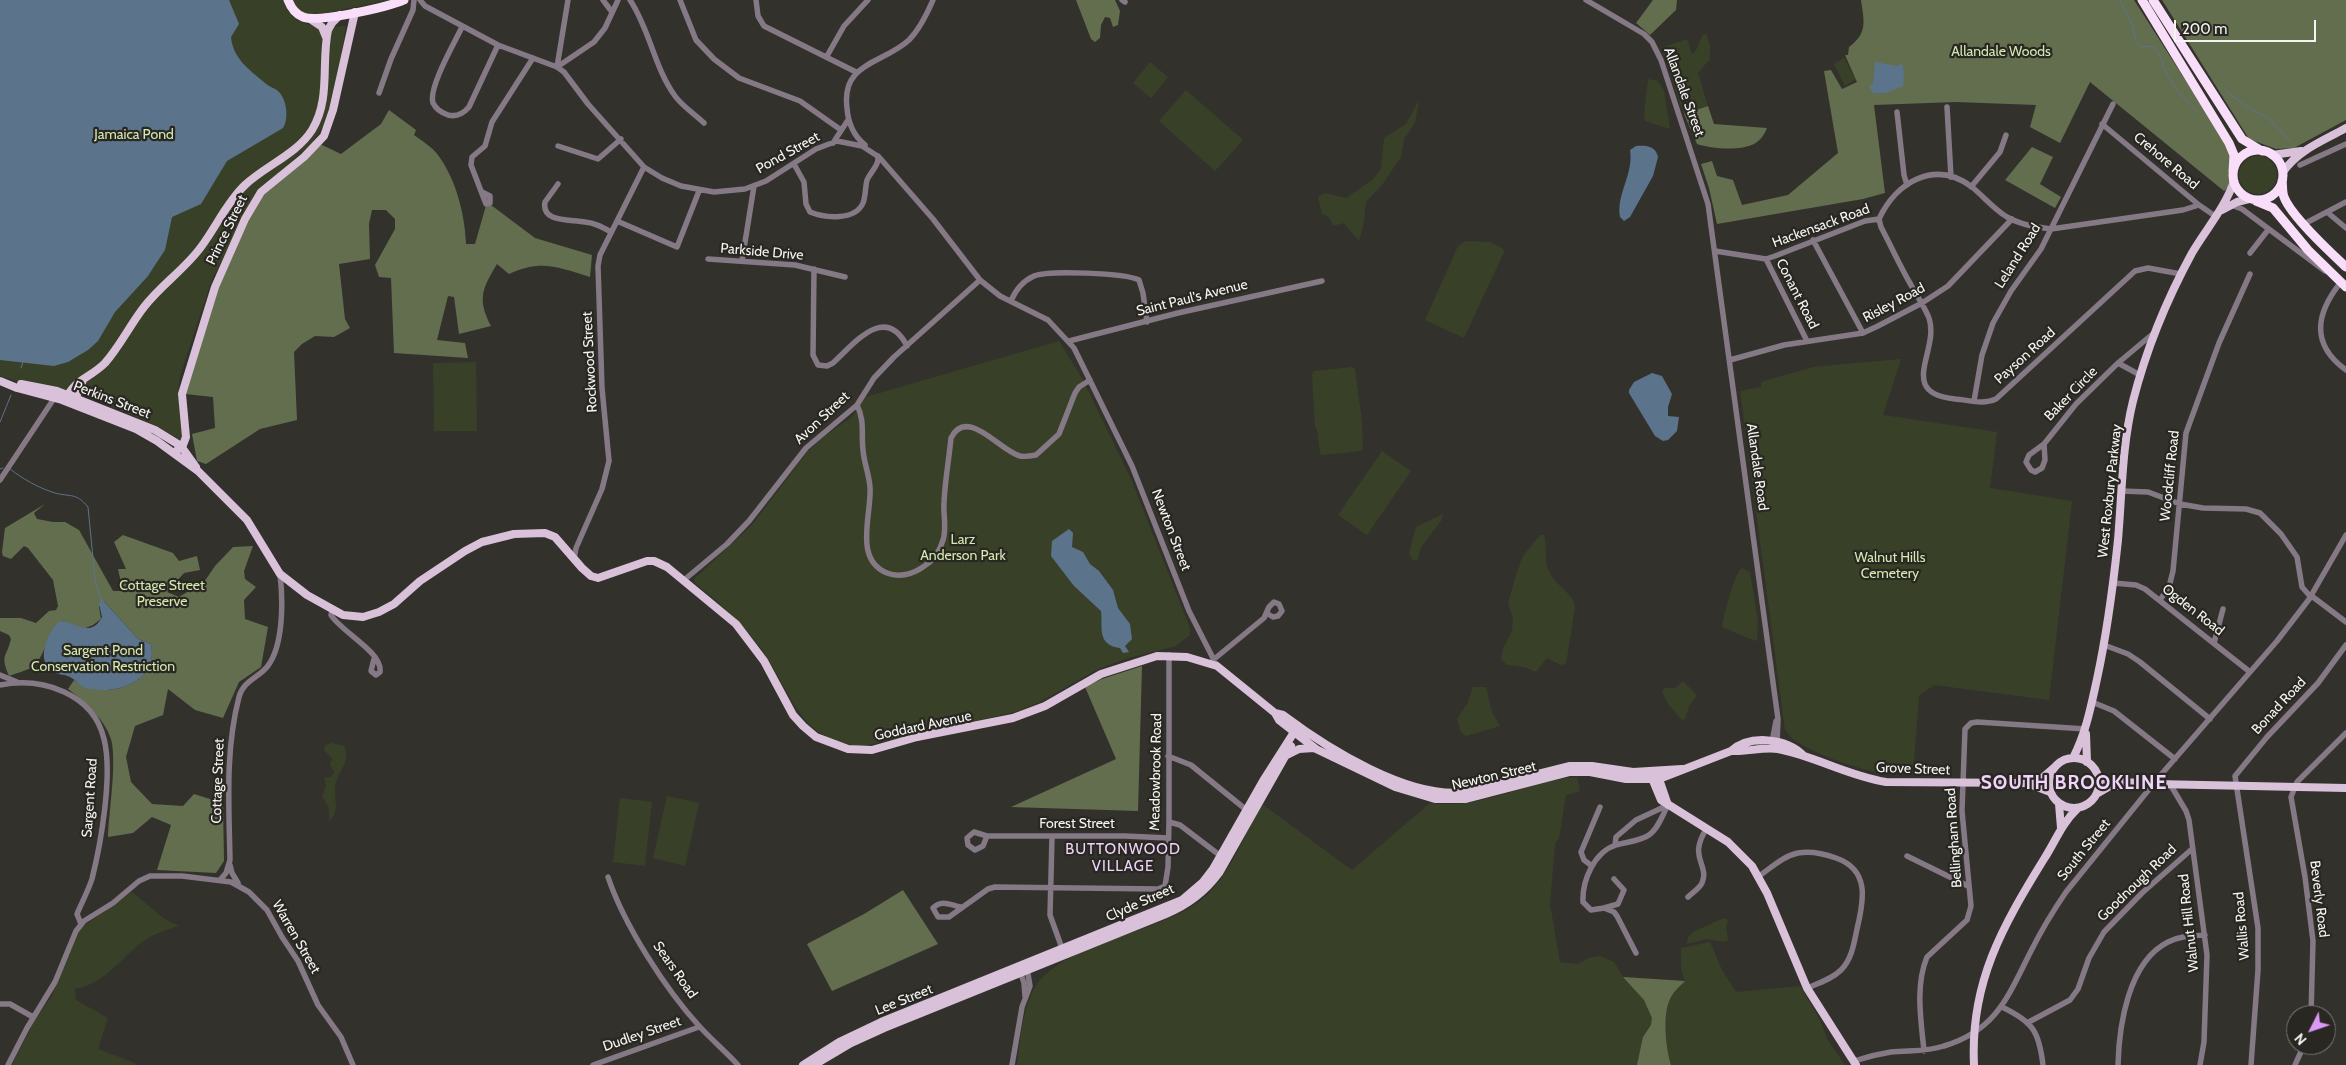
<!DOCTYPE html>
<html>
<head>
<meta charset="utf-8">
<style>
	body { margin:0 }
	#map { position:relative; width:2346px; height:1065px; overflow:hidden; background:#33312c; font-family:Cabin,sans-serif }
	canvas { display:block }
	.north { position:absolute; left:2286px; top:1005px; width:50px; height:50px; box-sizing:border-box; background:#292722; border:1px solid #7b7975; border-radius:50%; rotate:229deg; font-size:14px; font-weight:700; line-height:20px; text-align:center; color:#f5f4f1 }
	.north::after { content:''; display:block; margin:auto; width:18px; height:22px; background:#db99f5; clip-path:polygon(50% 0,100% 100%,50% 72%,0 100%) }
	.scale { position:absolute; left:2174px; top:20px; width:142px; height:22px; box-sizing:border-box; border:2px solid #f5f4f1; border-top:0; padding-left:6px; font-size:15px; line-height:18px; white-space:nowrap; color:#f5f4f1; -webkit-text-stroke:4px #292722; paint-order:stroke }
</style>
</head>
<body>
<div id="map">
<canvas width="2346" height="1065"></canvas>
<div class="north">N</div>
<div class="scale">200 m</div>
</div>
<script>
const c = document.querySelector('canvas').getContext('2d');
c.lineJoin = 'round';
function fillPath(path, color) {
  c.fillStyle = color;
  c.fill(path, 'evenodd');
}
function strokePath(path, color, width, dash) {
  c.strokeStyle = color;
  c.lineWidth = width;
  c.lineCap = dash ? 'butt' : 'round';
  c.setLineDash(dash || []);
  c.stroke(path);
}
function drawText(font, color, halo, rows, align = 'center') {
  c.font = font + ' Cabin,sans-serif';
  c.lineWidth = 4.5;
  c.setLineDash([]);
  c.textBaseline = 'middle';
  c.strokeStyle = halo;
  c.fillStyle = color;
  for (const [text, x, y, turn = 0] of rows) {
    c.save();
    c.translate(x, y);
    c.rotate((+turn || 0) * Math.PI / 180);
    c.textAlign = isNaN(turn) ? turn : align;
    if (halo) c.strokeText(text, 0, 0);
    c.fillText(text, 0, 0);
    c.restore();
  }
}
fillPath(new Path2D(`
	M0 0H283C291 27 321 29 346 26L332 105 325 123 312 143 254 195 211 282 180 376C176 397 182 417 183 438L181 440 157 426 94 399 56 388 23 383 0 376Z
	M292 0H390L309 16 298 10Z
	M1706 33 1710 46V59L1698 73 1708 106 1684 114 1661 48 1687 39 1692 54C1701 48 1697 38 1706 33Z
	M1844 58 1856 79 1845 86 1834 64Z
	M1150 62 1168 77 1151 98 1133 83Z
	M1648 79 1658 81 1664 91 1670 129 1645 121 1644 114Z
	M1186 90 1243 140 1215 171 1159 121Z
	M1419 100 1415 123 1404 139 1401 157 1382 185 1366 202 1364 222 1359 241 1344 223 1333 226 1329 217 1322 214 1318 197 1325 193 1346 198 1372 180 1381 169 1384 138 1406 124Z
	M2239 175a19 19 0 1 1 38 0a19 19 0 1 1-38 0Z
	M1466 241 1490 242 1505 250 1464 338 1425 320 1458 246Z
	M1059 341 1083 380 1131 479 1190 628V635L1176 646 1125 659 1096 670 1040 702 1015 712 863 746C798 744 791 689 759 646 741 621 718 602 694 582V579L752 525 808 451 822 438 852 417 866 397Z
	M1901 359 1883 415 1997 432 1990 488 2072 501 2049 700 1934 685 1919 696 1913 774C1901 774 1890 774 1878 772 1856 769 1796 749 1785 730L1740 391 1761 387V382L1813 367Z
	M476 362 477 431H434L433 363Z
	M1352 367 1355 369 1362 422 1363 448 1361 451 1322 455 1320 453 1317 429 1315 427 1312 374 1314 371Z
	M1382 451 1411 471 1367 535 1338 515Z
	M1443 514 1441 521 1421 547 1417 561 1412 560 1409 553 1416 527Z
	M1540 535H1544C1548 547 1543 561 1550 573 1556 586 1574 594 1575 607L1566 664 1561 665 1547 658 1536 672 1524 667 1507 665 1501 659 1503 649 1512 631 1513 618 1508 603 1517 572 1523 556Z
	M1742 568 1750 572 1758 621 1757 640 1755 641 1722 627C1723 617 1735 572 1742 568Z
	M1683 681 1697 695 1689 706 1685 719 1682 720 1668 704 1662 692 1665 688H1675Z
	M1473 687H1486L1492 712 1500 726 1466 736 1461 732 1457 719 1468 702Z
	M332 743 344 746C352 763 336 772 335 788 334 799 340 813 329 821V808L322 796 326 786 324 778 331 777 334 772 330 764 332 758 324 750 325 745Z
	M1577 777 1580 791 1566 795 1559 838 1555 844 1550 904 1560 962 1578 964 1588 958 1600 956 1614 962 1623 977 1685 981 1681 969V948L1710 942 1722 970 1736 992 1800 986 1820 1020 1827 1039 1845 1065H1017C1020 1042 1022 1012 1033 991 1058 943 1157 935 1201 900 1230 877 1244 835 1262 804L1352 870 1430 803C1481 811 1527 780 1577 777Z
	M667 796 699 803 685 866 653 858Z
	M620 798 652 802 645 866 613 862Z
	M132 892 166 920 179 926C165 930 148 936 137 946 118 963 102 984 75 989L76 1000 108 1018 98 1049 135 1063V1065H12L35 1020 52 996 74 938 80 929Z
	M1724 918 1728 920 1726 927 1728 940 1725 942 1706 939 1687 944 1688 937 1693 932Z`), '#384128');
fillPath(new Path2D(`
	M1076 0H1115L1120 11 1118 25 1113 27 1110 18 1105 17 1101 25 1100 38 1095 42 1091 39Z
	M1653 0H1677L1676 10 1650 35 1636 23Z
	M1861 0H2134L2229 148 2231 152 2230 187 2224 191 2090 82 2060 143 2030 127 2036 105 1956 102 1874 105 1885 193 1863 199 1717 224 1709 188 1701 164 1712 161 1717 176 1733 180 1742 205 1788 195 1838 153 1824 71 1831 70 1842 89 1857 82 1845 55H1848L1849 47C1868 33 1864 21 1861 0Z
	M2162 0H2346V120L2294 148 2276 149 2249 139Z
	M1708 106 1714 124 1767 128C1764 135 1761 140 1754 144 1741 151 1711 149 1697 144L1684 114Z
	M389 110 416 130 414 135C422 141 432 147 438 155 456 179 465 215 466 244H475L487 202 535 238 592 255 590 277C558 267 541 259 509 274L497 264C482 289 477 299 491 326L459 334 454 297 448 296 437 340 465 343 468 358 394 353 391 278 379 277 375 265 395 229V219L386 210H372L369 224 370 259 339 264 345 319 350 328 334 337 315 336 302 344 294 352 297 420 260 429 206 464 197 461 192 434 215 428 213 397 185 394 219 284 250 214 265 191 320 144 341 154 381 124Z
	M2032 147 2053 157 2040 184 2061 197 2055 208 2005 180Z
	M45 504 34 513 37 519 53 522H65L79 530 113 591H121L122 587 118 569H126L114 542 123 535 173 553 179 561 197 556 200 570 184 573 167 592 179 597 204 582 215 566 233 547 253 546 244 571 245 579 256 587 244 600 245 619 268 627 261 667 239 682 223 718 195 710 168 689 163 715 135 726 126 757 131 782 152 804 183 806 194 794 223 803 224 861 216 873 157 870 171 825 152 817 133 833 108 837C109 809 116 771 112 743 108 722 84 701 68 689L74 680C101 702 160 686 151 644L138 639 104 601 99 607 101 619 93 625 83 629 63 621C45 630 48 655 32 667 26 671 16 673 9 676 0 654 6 659 11 639L9 635 0 631V618H21L36 623 49 611 56 610 58 606 53 580 28 548 24 546 11 559 3 556 2 552 5 528Z
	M1142 666 1138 811 1011 807 1116 759 1085 687 1102 679Z
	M903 890 938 944 832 991 807 944 864 914Z
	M1623 977 1685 981C1680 986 1673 992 1670 999 1662 1015 1666 1049 1671 1065H1637L1643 1037 1651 1025 1652 1018 1644 1000Z`), '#636e4f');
fillPath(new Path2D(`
	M0 0H229L239 24 231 37C233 59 250 70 265 83 269 87 275 88 278 91 287 99 289 119 283 128L227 161 201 204 172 217 165 250 157 262 148 276 115 312 98 341 88 350 68 362 54 366 0 360Z
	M1875 62 1897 66 1902 63 1904 74 1903 86 1886 93H1873L1869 86 1873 84Z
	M1636 146C1646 145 1656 146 1658 157L1653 176 1630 217 1624 221 1620 217C1616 194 1634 174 1630 150Z
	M1652 373 1662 376 1672 394 1668 407V416L1679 417 1677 431 1668 440 1663 441 1655 436 1629 393V390L1634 382Z
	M1069 529 1073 533 1072 547 1083 552 1090 564 1099 571 1113 590 1118 608 1130 624 1132 639 1125 646 1129 652 1123 653 1120 648C1096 645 1103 626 1101 611L1074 586 1051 556 1052 541Z
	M102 599 138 639 151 644C159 681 116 696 86 688 80 686 76 680 70 677 64 674 57 675 52 671 35 659 48 633 59 621 74 620 90 640 102 617L99 604Z`), '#5c738c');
strokePath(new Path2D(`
	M2120 0 2133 28 2136 42 2140 46 2154 47C2161 53 2162 63 2166 72 2174 88 2185 100 2198 112
	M2226 91 2247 107 2267 117 2291 142
	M21 368 23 362
	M0 422 11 395
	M0 469 3 468
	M10 469C23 479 37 487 52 492 69 498 75 491 88 507L95 579 101 600`), '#5c738c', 1);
strokePath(new Path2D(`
	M420 0 425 6 498 45 557 67 564 72 588 104 644 167 662 178 681 186 714 192 745 189 766 181 816 149 837 141 862 146 879 157 933 219 980 280 1000 296 1048 320 1074 348 1132 466 1189 611 1217 666
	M603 0 612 12
	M630 0C650 30 654 67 675 96 683 107 695 114 704 123
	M680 0 696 40 714 59 739 78 800 101 841 130
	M756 0 758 16 764 26 856 72
	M1122 0 1125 2
	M1586 0 1644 34 1652 42 1661 60 1708 204 1778 719 1777 744
	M462 27C455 42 428 88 433 103 436 109 442 113 448 115 456 117 463 114 469 107L498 45
	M827 56 844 26 868 0
	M557 67 594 42 605 28 618 0
	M557 67 568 0
	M379 93 391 59 413 10 414 0
	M1947 107 1951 177
	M1897 112 1904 175 1907 185
	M2102 124 2199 205 2215 216
	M833 143 848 120
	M865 145C854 136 848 123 847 108 841 62 883 64 909 40 920 29 927 14 933 0
	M558 146 598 159 621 139
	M794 164 804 182 806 204 810 212C825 218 855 221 863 203 866 195 865 187 867 180 871 171 879 166 878 156
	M2300 165 2346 144
	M558 184 545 202C541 223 571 219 585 222 595 223 602 227 611 232
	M1971 187 2000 152 2006 135
	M482 192 490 196V203L486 204 471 165 472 157 485 146 492 122 533 58
	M2231 205 2242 209 2325 271
	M2327 212 2346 228
	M1879 219 1881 227C1891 246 1900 266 1911 285 1917 296 1924 306 1929 318 1940 351 1896 393 1955 399 1969 400 1983 405 1996 399L2135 271 2148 268 2181 274
	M617 221 677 247 699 191
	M2304 224 2346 202
	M1813 240 1863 333
	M1715 251 1766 259 1775 256 1865 221 1879 219C1896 182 1935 159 1972 187 1984 197 1994 209 2007 217 2021 225 2036 227 2051 229L2183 210 2199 205
	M2250 253 2268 230
	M708 259 795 265 845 277
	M1766 259 1807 341
	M742 261 754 186
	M814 269 813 355 818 365 827 366 833 363C854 344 885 303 907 346
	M2339 281 2341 282C2316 313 2310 344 2346 370
	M1011 301C1015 291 1023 281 1034 276 1048 270 1125 273 1139 280L1143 293 1147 322
	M1069 341 1178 313 1322 281
	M1730 360 1784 345 1863 333 1878 326 1922 303 1948 286 2012 219
	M2118 363 2155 332
	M1974 401 1982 355 1993 323 2011 291 2041 249 2113 104
	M857 405C865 421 861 433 863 450 864 463 869 474 870 487 872 514 853 559 887 573 899 578 913 574 923 567 933 561 940 551 943 540 947 528 943 514 944 502 945 481 949 459 951 438 967 406 1000 451 1020 456 1025 457 1031 456 1036 455L1059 434 1075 393 1079 387 1090 380
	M2044 444 2045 460 2042 468 2035 472 2031 470 2026 462 2029 455 2044 444 2076 404 2118 363 2140 375
	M0 480 55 397
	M2121 491 2148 492 2180 504 2203 508 2246 509 2260 513 2281 534 2297 557 2302 587 2309 595
	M574 559 576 548 602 489 609 461 602 388 598 266 600 255 644 167
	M684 580 727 544 749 521 806 448 857 405 874 378 894 357 980 280
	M2113 583 2136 585 2145 589 2250 672
	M2312 594 2346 535
	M2313 597 2346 622
	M2160 600 2169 587 2173 571 2186 433 2219 343 2250 274
	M332 610 331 615C340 631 383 652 380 672L376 675 371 671 374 659
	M2214 643 2223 609
	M2104 645 2128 654 2140 662 2210 719
	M1213 660 1264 618 1269 607 1274 602 1279 604 1282 611 1278 616 1273 617 1268 614
	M0 675 17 682
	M0 685C42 677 93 693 104 739 113 774 101 843 92 879 88 891 82 902 77 914L81 924
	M2092 702 2114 711 2175 759
	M1774 743 1773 737 1776 721
	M1168 756 1191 765 1249 812
	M2170 784 2186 811 2189 820 2207 955 2204 1042 2200 1065
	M1169 822 1180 825 1222 857
	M987 836 974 832 967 838 968 845 975 850 983 846 987 836H1125L1168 838
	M1052 837 1050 915 1063 951
	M1615 845 1616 837 1636 820 1666 806
	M1907 856 1968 886
	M230 865 232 873 238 883
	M1592 866 1584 860 1581 852 1600 807
	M1759 876C1771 868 1783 856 1798 853 1810 851 1825 854 1836 858 1870 870 1864 900 1857 929 1854 943 1852 959 1841 970 1832 979 1819 983 1807 988
	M608 877C624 925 666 990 700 1027 712 1040 726 1052 738 1065
	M1614 879 1624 890 1618 904 1604 908 1614 912 1617 916 1636 953
	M220 880 226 873 230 860C229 805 225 751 239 697 243 681 258 678 267 667 284 646 283 599 280 574
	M1688 897C1692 893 1700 888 1702 883 1710 864 1687 858 1707 828
	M961 907C950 905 942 899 933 908L938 917H949L988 889 995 887 1158 889 1165 886 1168 867 1169 822V655
	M1604 908 1591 910 1583 902C1582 881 1594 852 1616 845 1626 842 1641 841 1649 835 1658 829 1663 814 1668 805
	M1020 971 1024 983 1025 996
	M0 1004H10L33 1017
	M2002 1007C2033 1022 2039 1031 2043 1065
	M2311 1015 2313 941 2305 877 2291 797 2297 782 2346 733
	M2027 1023 2070 1000 2078 989 2089 958 2104 932 2142 893 2192 849
	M1924 1051C1921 1020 1915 986 1927 957L1967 920 1971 906 1962 811 1965 729 1971 723 1977 722 2086 729
	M1854 1061C1866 1057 1878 1054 1891 1052 1909 1050 1926 1052 1944 1046 1997 1030 2008 996 2031 951 2041 931 2053 911 2066 892L2159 777 2277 641 2310 598
	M8 1065 27 1028 55 982 76 931 84 921 113 903 139 881 150 876H182L231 882 249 892 267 910 282 937 298 961 318 1005 341 1037 353 1065
	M593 1065 699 1027
	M1012 1065 1022 1007 1030 986 1027 968
	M2118 1065C2119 1026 2128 962 2168 942 2179 936 2192 936 2205 935
	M2251 1065 2258 970V928L2235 776 2267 737 2318 683 2346 645
	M2295 1065 2304 1045`), '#847985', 5.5);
strokePath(new Path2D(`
	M310 19 322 27 326 37
	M2272 155 2301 151
	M2283 172C2298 150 2323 141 2346 128
	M2222 210 2237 202 2249 199
	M0 381 17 388 62 400 136 429 157 441 198 471 247 520 280 574 307 595 343 615 363 617 379 612 394 604 420 581 465 551 482 542 514 534 545 533 555 537 582 568 591 576 598 578 647 561H654L667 567 736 624 764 661 793 715 803 726 816 737 848 749 872 750 917 737 1013 718 1045 706 1101 674 1157 656 1187 657 1217 666 1275 713 1283 715C1327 748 1409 800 1466 792L1570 766H1592L1633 772 1682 769
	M21 384 57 391 155 430 181 446 196 467
	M65 401C74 379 89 379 105 363 120 346 130 325 144 307 161 285 185 269 201 247 216 227 227 202 245 185 265 166 297 154 312 130 331 99 321 63 328 30L332 23 340 15
	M74 402 83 380
	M174 453 183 445 186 437 182 394 215 287 245 219 261 192 304 157 324 136 333 110 355 12
	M1275 713 1279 720 1316 749 1395 787 1435 799H1466L1570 772H1590L1626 779H1659L1731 751C1750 734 1787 738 1804 756
	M2086 734 2087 762
	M1731 751C1746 752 1762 747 1778 749 1815 756 1848 776 1886 782L2026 783 2041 779 2056 766
	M1287 755 1299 749 1314 748
	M2049 783a25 25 0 1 1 50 0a25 25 0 1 1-50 0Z
	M2073 758C2086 733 2091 706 2097 679 2107 633 2113 587 2118 540 2122 493 2122 446 2133 401 2146 350 2167 299 2192 253 2206 229 2225 208 2234 181
	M1651 776 1661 800 1728 842 1752 866 1767 893 1807 988 1856 1065
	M1658 776 1668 805
	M2099 778 2109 781 2155 784 2346 788
	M2027 783 2050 792
	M2098 793 2110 786H2119
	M2059 804 2061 828
	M803 1065 839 1042 881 1022 1182 900 1203 882 1213 869 1263 781 1298 726
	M814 1065 851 1043 884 1028 1166 914C1188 905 1205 892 1219 873L1291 746
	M1974 1065C1970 983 2002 927 2044 859 2055 842 2062 823 2077 809`), '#d8c1d9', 8);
strokePath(new Path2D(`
	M288 0C291 8 295 14 303 17 318 23 388 7 404 0
	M2142 0 2229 143 2234 155 2233 172
	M2153 0 2242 139 2262 151
	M2233 175a25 25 0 1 1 50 0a25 25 0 1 1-50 0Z
	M2282 181C2283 186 2282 192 2284 197 2291 216 2330 252 2346 267
	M2256 201 2273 208 2308 250 2346 287`), '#f9defa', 9);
drawText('14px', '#d4e9b0', '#292722', [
	["Allandale Woods",2001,52],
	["Jamaica Pond",134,135],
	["Larz",963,540],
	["Anderson Park",963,556],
	["Walnut Hills",1890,558],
	["Cemetery",1890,574],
	["Cottage Street",162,586],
	["Preserve",162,602],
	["Sargent Pond",103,651],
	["Conservation Restriction",103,667]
]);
drawText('14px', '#f5f4f1', '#292722', [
	["Allandale Street",1684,92,70],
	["Pond Street",788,153,-29],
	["Crehore Road",2166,161,40],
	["Hackensack Road",1821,226,-20],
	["Prince Street",227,230,-64],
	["Parkside Drive",762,252,5],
	["Leland Road",2018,256,-58],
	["Conant Road",1797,294,63],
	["Saint Paul's Avenue",1192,298,-14],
	["Risley Road",1894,303,-28],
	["Payson Road",2025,356,-42],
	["Rockwood Street",590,362,-93],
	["Baker Circle",2071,394,-46],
	["Perkins Street",112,400,21],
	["Avon Street",822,418,-43],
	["Allandale Road",1757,467,82],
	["Woodcliff Road",2170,476,-84],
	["West Roxbury Parkway",2110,491,-84],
	["Newton Street",1171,530,69],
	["Ogden Road",2193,610,38],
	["Bonad Road",2279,706,-47],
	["Goddard Avenue",923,726,-12],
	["Grove Street",1913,769,2],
	["Meadowbrook Road",1156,772,-89],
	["Newton Street",1494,776,-13],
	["Cottage Street",218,781,-88],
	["Sargent Road",90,798,-86],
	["Forest Street",1077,824],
	["Bellingham Road",1954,838,-94],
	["South Street",2084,850,-51],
	["Goodnough Road",2137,883,-44],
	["Beverly Road",2319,899,83],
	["Clyde Street",1140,903,-24],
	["Walnut Hill Road",2189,923,-96],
	["Wallis Road",2242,926,-95],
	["Warren Street",296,937,60],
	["Sears Road",675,970,55],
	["Lee Street",904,1000,-22],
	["Dudley Street",642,1034,-19]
]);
c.letterSpacing = '1px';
drawText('15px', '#f0d4fb', '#292722', [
	["BUTTONWOOD",1123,850],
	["VILLAGE",1123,867]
]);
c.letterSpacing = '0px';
c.letterSpacing = '1px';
drawText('bold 19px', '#f0d4fb', '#292722', [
	["SOUTH BROOKLINE",2074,783]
]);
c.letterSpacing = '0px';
</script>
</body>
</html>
